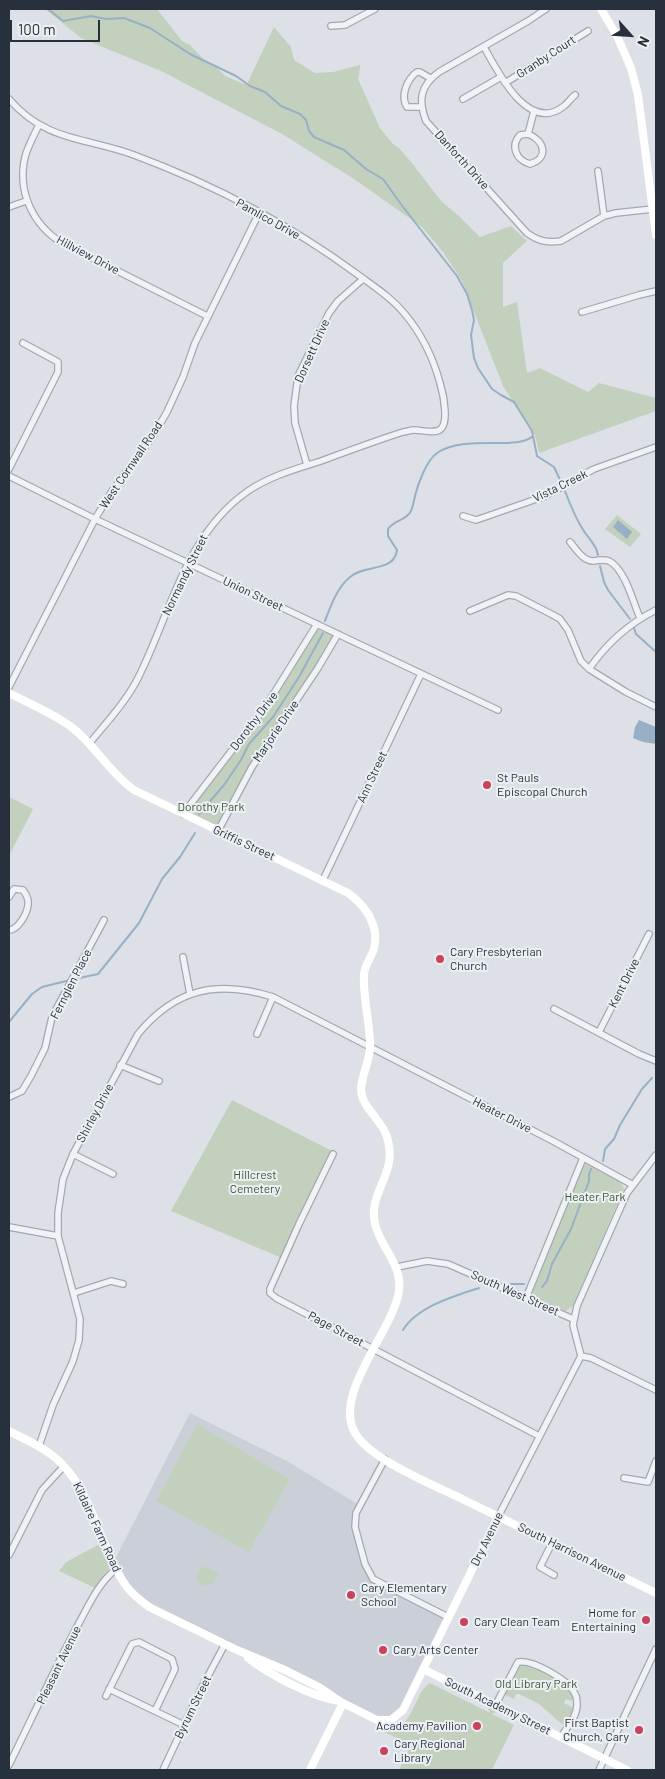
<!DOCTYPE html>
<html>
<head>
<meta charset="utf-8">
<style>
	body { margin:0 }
	#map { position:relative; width:665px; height:1779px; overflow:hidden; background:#dde1e7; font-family:Barlow,sans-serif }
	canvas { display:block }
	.frame { position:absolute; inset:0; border:10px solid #27303d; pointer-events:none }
	.north { position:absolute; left:605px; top:10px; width:50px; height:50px; -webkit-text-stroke:4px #ecf0f4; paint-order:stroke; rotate:116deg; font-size:14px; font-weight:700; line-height:20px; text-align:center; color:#27303d }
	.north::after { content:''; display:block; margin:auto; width:18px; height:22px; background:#27303d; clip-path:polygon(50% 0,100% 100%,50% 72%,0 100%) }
	.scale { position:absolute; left:10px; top:20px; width:90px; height:22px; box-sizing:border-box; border:2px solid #27303d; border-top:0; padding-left:6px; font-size:15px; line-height:18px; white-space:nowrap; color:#27303d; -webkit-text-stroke:4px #ecf0f4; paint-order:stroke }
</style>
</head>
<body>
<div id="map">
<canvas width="665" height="1779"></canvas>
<div class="frame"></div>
<div class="north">N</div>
<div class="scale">100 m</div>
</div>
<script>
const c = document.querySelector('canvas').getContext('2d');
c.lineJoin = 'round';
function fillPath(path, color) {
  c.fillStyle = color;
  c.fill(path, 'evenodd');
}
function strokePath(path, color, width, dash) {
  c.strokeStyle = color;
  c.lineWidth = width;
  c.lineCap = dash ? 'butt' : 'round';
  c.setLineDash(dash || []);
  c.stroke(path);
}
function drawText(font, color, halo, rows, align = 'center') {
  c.font = font + ' Barlow,sans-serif';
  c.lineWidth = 4;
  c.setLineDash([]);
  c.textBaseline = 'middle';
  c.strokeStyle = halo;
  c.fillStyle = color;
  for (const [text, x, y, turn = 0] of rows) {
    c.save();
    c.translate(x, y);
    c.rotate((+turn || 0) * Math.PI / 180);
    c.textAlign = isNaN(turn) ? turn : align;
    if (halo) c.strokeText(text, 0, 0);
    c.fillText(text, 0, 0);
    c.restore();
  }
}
fillPath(new Path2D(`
	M190 1413 287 1461 359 1505 355 1523 372 1577 448 1617 403 1710 386 1721 139 1600 113 1563Z`), '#cbd0d8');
fillPath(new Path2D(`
	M45 9H157L182 41 190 45 207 63 217 68 225 76 244 84H247L274 27 291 47 294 60 315 73 333 72 360 65 359 77 358 79 380 128 393 144 399 148 412 163 441 201 459 216 480 237 511 226 527 241 503 263V307L517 302 527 373 540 368 588 392 599 383 656 398V411L539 453 535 435 503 386 462 281 443 252 422 227 354 179 282 134 161 71 81 38Z
	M617 515 641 534 630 547 605 529Z
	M316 629 333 635V639C295 701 250 760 218 825L216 826 190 813 189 811 267 708Z
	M9 797 33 809 9 856Z
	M232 1100 336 1153 284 1259 171 1211Z
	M587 1164 621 1182 624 1189 573 1306 566 1311 536 1299 532 1294 583 1165Z
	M197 1424 290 1479 249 1552 156 1501Z
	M100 1544 110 1567 95 1588 59 1571 66 1562Z
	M202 1566 219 1573 214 1584 204 1586 198 1582 197 1576Z
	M523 1663 544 1671 572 1693 573 1699 571 1701 566 1699 564 1703 572 1707 574 1711 565 1727 539 1704 519 1694H516L514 1699 503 1694 517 1666Z
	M430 1683 490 1713 488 1709 490 1707 496 1712 492 1714 514 1725 492 1770H399L411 1745 372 1726C415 1743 411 1693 430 1683Z`), '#c3d0be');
fillPath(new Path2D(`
	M618 520 632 532 627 539 613 527Z
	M639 720 656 727V744L643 742 633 738 635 727Z`), '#98b0c6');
strokePath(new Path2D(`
	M48 9 63 21 91 16 106 19 124 18 150 28 190 54 236 76 250 86 265 92 281 106 300 114 306 120 309 131 314 137 344 150 366 169 383 179 403 207 457 276 467 294 472 310 474 320 471 335 474 358 478 368 492 389 501 395 514 402 532 431 537 456 554 467 561 482
	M565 491C570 504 575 517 582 528 588 539 596 543 598 555
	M600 566 604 582 608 590 630 619
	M325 621C331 605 337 588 350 577 364 564 394 573 397 550L388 536V529C394 520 406 521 411 511 413 506 414 501 415 496 418 483 427 460 437 453 464 434 518 451 533 436
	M634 628 636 634 656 652
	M199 814 224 785 241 760 249 744 273 717 299 677 323 633
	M75 979 98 974 139 923 162 879 180 857 195 833
	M9 1022 32 994 42 987 70 980
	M603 1161 605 1149 614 1139 620 1125 642 1089 652 1078
	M510 1284H524
	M542 1287 547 1281 552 1264 571 1229 589 1181V1174L591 1169
	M403 1330C417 1307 454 1296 479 1288`), '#98b0c6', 2);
const street = new Path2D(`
	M546 9 528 21 439 72C420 86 418 100 426 121L527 233C538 241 547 243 561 241L604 216 616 213 653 209
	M331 26 345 25 375 9
	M484 47C497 70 528 135 564 106 568 103 571 98 575 95
	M505 83 588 31
	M9 99C46 142 85 137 134 155 212 184 289 224 357 274 373 286 391 297 404 313 421 333 433 357 440 383 443 393 451 428 437 431 429 433 422 430 414 430 410 430 406 432 403 432 375 441 348 451 321 461 296 469 270 476 248 491 186 534 171 611 140 674 128 700 106 723 89 744
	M463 99 501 77
	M422 107H407C400 96 407 79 417 72H420L430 78
	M39 125C34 135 28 146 25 157 17 192 33 225 62 243L207 316
	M528 134C544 140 550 158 530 164 516 160 510 146 520 135L528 134 534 111
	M598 171 604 216
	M9 207 26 201
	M582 312 639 295 656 291
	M307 465 295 423 294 406 298 376 329 313 338 301 363 279
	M9 469 58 372V362L23 343
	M9 476 95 519 498 710
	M463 516 476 520 485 517 545 496 594 469 656 447
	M570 542C576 549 583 561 593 561 599 560 603 559 609 561 625 569 633 602 640 618
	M470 611 508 595 516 596 553 615 560 619 568 630 581 661 589 669 626 692 656 707
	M589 669C607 643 628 624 656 610
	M9 687 95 519 112 491 153 436 167 412 183 377 195 343 259 213
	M183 814 266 706 317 624
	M218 831 252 767 318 668 338 634
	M323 880 421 674
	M9 897 14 889 23 890C26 894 29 900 28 905 27 914 18 930 9 930
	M183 957 190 994
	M554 1009 639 1054 656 1061
	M599 1032 649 934
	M257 1034 273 997
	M120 1065 159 1081
	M9 1097 22 1091 31 1076 45 1048 52 1017 104 920
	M73 1154 113 1174
	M333 1154 299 1224 270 1289V1293L276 1298 539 1436
	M9 1227 58 1236
	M397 1267 427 1261 448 1264 573 1319
	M74 1293 111 1281 123 1284
	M526 1298 583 1158
	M581 1356 573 1325 577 1306 627 1193 656 1155
	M581 1356 591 1358 656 1390
	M39 1446 53 1405 73 1361 79 1340 80 1319 58 1236V1213L63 1179 73 1154 138 1034C176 988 217 980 273 997L553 1141 633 1185
	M385 1459 356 1513 355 1527 365 1564 373 1579 448 1617
	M624 1478 648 1482 656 1461
	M498 1517 581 1356
	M552 1543 540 1567 554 1575
	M9 1555 42 1490 64 1466
	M109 1689 184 1725
	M106 1696 132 1644 139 1642 172 1659 175 1669 155 1711
	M495 1706 518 1662C532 1659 569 1680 575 1694 577 1697 577 1702 577 1705 577 1717 567 1727 561 1737
	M9 1765C32 1718 54 1670 79 1623 90 1603 98 1584 116 1569
	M163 1770 201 1689 225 1644
	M599 1770 656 1649`);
strokePath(street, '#a3a8b1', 8);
strokePath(street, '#f0f2f5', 5.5);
strokePath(new Path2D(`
	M601 9 617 36 631 68 638 95 656 235
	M9 693C30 704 55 714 74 729 96 747 110 773 134 790L348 893C365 905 380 926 374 948 372 957 365 964 364 974 363 992 367 1011 369 1029 369 1035 371 1042 370 1048 369 1062 362 1075 361 1089 361 1107 382 1120 387 1137 398 1172 371 1190 374 1218 377 1245 403 1263 399 1291 393 1332 329 1397 357 1436 374 1461 436 1486 464 1500 528 1531 592 1562 656 1593
	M9 1431C28 1441 48 1449 63 1465 95 1499 100 1550 127 1587 133 1595 141 1601 149 1607L237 1650 285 1670 319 1687 341 1702 377 1720H391L403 1710 498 1517
	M248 1658C270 1675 312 1697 339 1701
	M423 1669 627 1770
	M310 1770 343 1703`), '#fff', 8);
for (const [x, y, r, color] of [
	[487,785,5,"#ca435c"],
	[440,959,5,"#ca435c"],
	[351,1595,5,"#ca435c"],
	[646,1620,5,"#ca435c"],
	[464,1622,5,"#ca435c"],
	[383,1650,5,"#ca435c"],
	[477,1726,5,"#ca435c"],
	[639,1730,5,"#ca435c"],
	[384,1751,5,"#ca435c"]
]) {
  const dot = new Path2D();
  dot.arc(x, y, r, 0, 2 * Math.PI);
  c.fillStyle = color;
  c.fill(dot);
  strokePath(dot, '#ecf0f4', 2);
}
drawText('12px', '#27303d', '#ecf0f4', [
	["Granby Court",546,57,-33],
	["Danforth Drive",462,160,48],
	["Pamlico Drive",268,219,29],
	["Hillview Drive",88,255,28],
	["Dorsett Drive",312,351,-66],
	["West Cornwall Road",131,465,-56],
	["Vista Creek",560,486,-26],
	["Normandy Street",185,575,-64],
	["Union Street",253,594,25],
	["Dorothy Drive",254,721,-53],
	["Marjorie Drive",276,731,-56],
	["Ann Street",372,777,-65],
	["Griffis Street",244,843,25],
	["Kent Drive",624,983,-63],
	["Fernglen Place",71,984,-63],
	["Shirley Drive",95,1113,-62],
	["Heater Drive",502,1115,27],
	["South West Street",515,1293,24],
	["Page Street",336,1329,28],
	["Kildaire Farm Road",97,1527,65],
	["Dry Avenue",487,1539,-64],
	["South Harrison Avenue",572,1552,26],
	["Pleasant Avenue",59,1665,-64],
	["South Academy Street",498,1706,26],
	["Byrum Street",193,1707,-64]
]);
drawText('12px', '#27303d', '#ecf0f4', [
	["St Pauls",497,778],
	["Episcopal Church",497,792],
	["Cary Presbyterian",450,952],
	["Church",450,966],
	["Cary Elementary",361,1588],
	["School",361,1602],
	["Home for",636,1613,"right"],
	["Entertaining",636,1627,"right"],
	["Cary Clean Team",474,1622],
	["Cary Arts Center",393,1650],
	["First Baptist",629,1723,"right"],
	["Church, Cary",629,1737,"right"],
	["Academy Pavilion",467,1726,"right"],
	["Cary Regional",394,1744],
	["Library",394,1758]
], 'left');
drawText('12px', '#3c5835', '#ecf0f4', [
	["Dorothy Park",211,807],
	["Hillcrest",255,1175],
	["Cemetery",255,1189],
	["Heater Park",595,1197],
	["Old Library Park",536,1684]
]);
</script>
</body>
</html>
